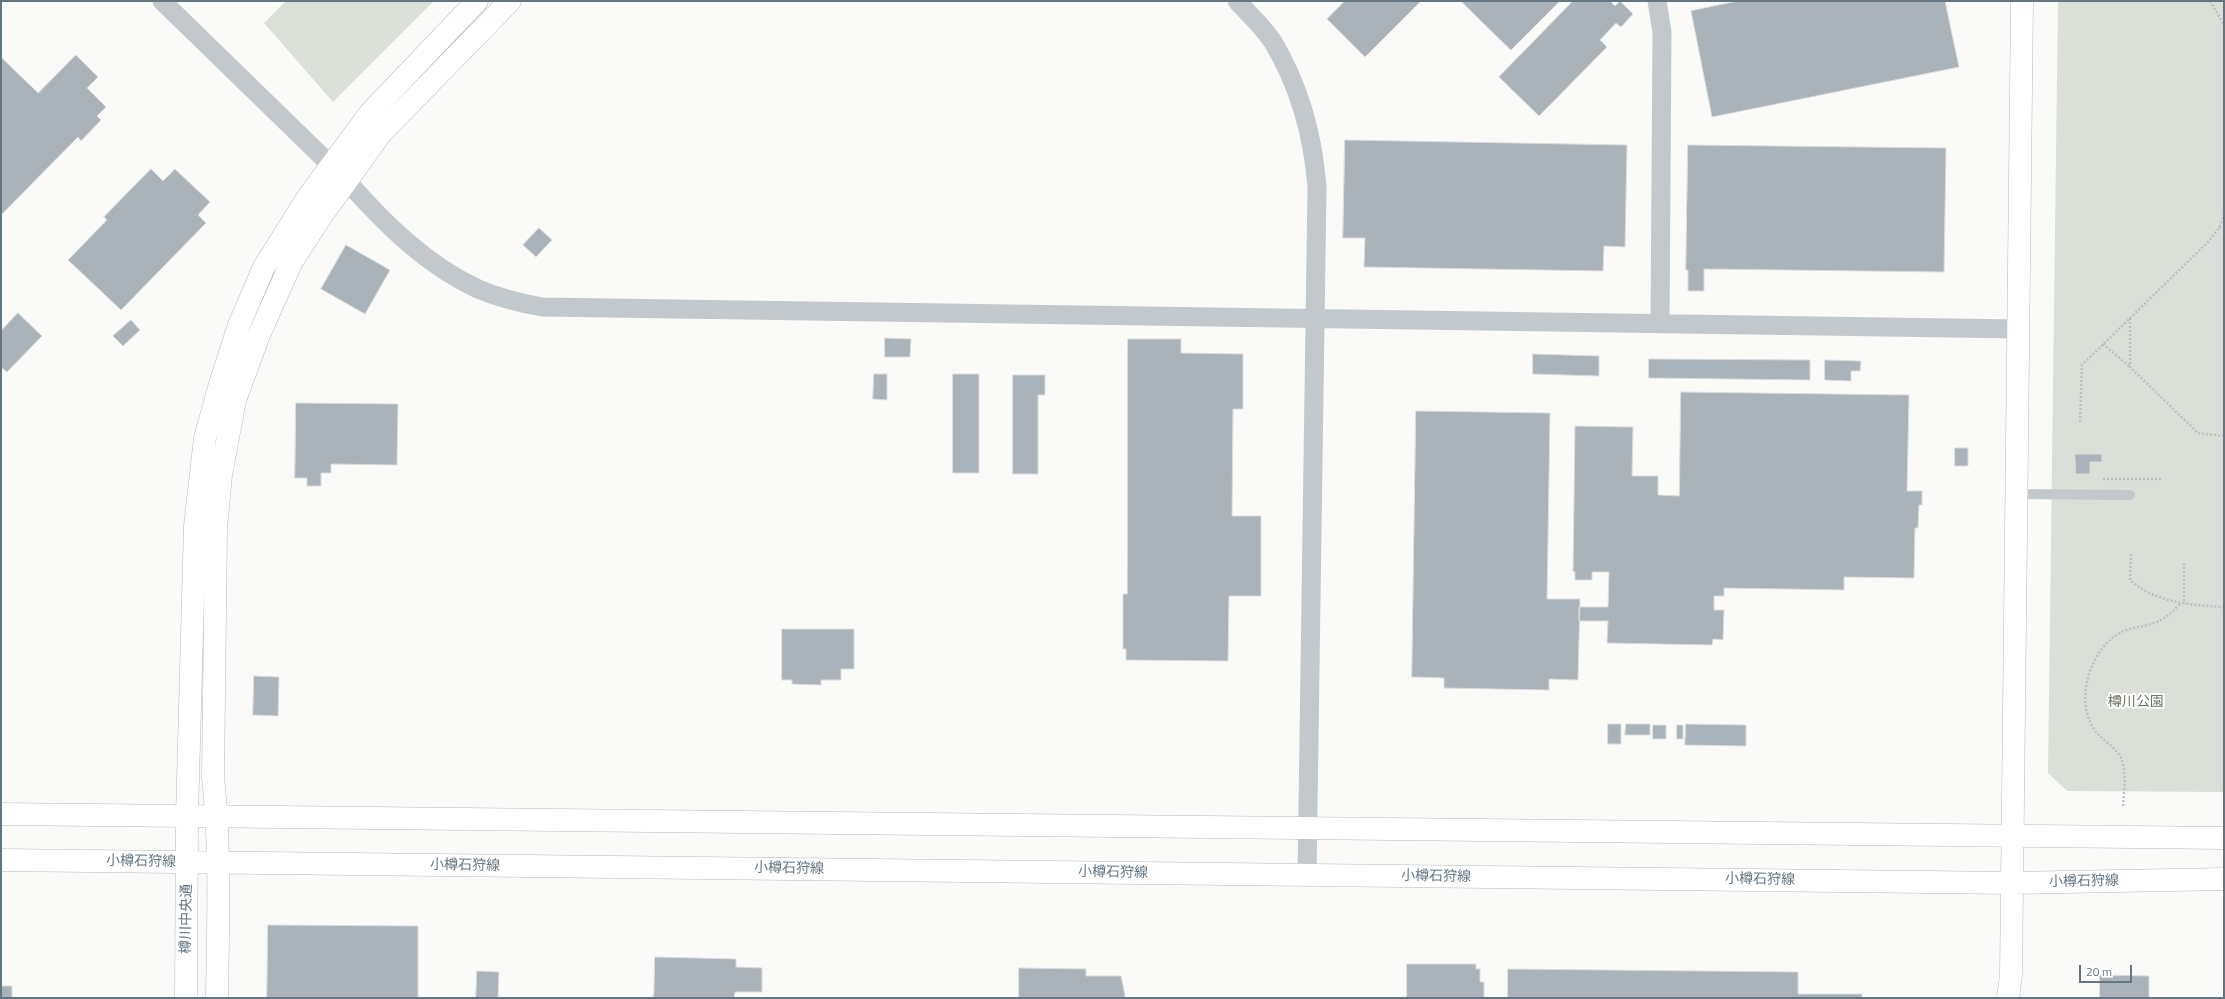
<!DOCTYPE html>
<html>
<head>
<meta charset="utf-8">
<style>
	body { margin:0 }
	#map { position:relative; width:2225px; height:999px; overflow:hidden; background:#fafaf8; font-family:"Titillium Web",sans-serif }
	canvas { display:block }
	.frame { position:absolute; inset:0; border:2px solid #657683; pointer-events:none }
	.scale { position:absolute; left:2079px; top:965px; width:53px; height:18px; box-sizing:border-box; border:2px solid #657683; border-top:0; padding-left:5px; font-size:12px; line-height:14px; white-space:nowrap; color:#657683; -webkit-text-stroke:3px #fff; paint-order:stroke }
</style>
</head>
<body>
<div id="map">
<canvas width="2225" height="999"></canvas>
<div class="frame"></div>
<div class="scale">20 m</div>
</div>
<script>
const c = document.querySelector('canvas').getContext('2d');
c.lineJoin = 'round';
function fillPath(path, color) {
  c.fillStyle = color;
  c.fill(path, 'evenodd');
}
function strokePath(path, color, width, dash) {
  c.strokeStyle = color;
  c.lineWidth = width;
  c.lineCap = dash ? 'butt' : 'round';
  c.setLineDash(dash || []);
  c.stroke(path);
}
function drawText(font, color, halo, rows, align = 'center') {
  c.font = font + ' "Titillium Web","Noto Sans JP",sans-serif';
  c.lineWidth = 4;
  c.setLineDash([]);
  c.textBaseline = 'middle';
  c.strokeStyle = halo;
  c.fillStyle = color;
  for (const [text, x, y, turn = 0] of rows) {
    c.save();
    c.translate(x, y);
    c.rotate((+turn || 0) * Math.PI / 180);
    c.textAlign = isNaN(turn) ? turn : align;
    if (halo) c.strokeText(text, 0, 0);
    c.fillText(text, 0, 0);
    c.restore();
  }
}
fillPath(new Path2D(`
	M286 1H434L333 102 264 23Z
	M2058 1H2221L2224 6V792L2067 791 2048 773Z`), '#dadfd7');
const building = new Path2D(`
	M1345 1H1421L1365 57 1327 19Z
	M1461 1H1560L1511 50Z
	M1573 1H1610L1615 6 1620 1 1633 14 1621 27 1616 23 1600 40 1607 47 1539 116 1499 77Z
	M1738 1H1945L1959 67 1712 117 1691 11Z
	M76 55 98 77 87 88 106 107 97 116 101 120 81 141 78 137 1 215V57L38 93Z
	M1345 140 1627 145 1625 247 1604 246 1603 271 1364 267 1365 238H1343Z
	M1688 145 1946 148 1944 272 1704 269V291H1688V270H1686Z
	M151 169 163 181 175 169 210 202 198 215 206 223 121 310 68 260 107 220 104 217Z
	M539 228 552 240 536 257 523 245Z
	M346 245 390 270 365 314 321 289Z
	M18 313 42 336 7 372 1 367V331Z
	M131 320 140 330 123 346 113 336Z
	M885 338 911 339 910 357H885Z
	M1128 339H1181V353L1243 354V409H1233L1232 516H1261V596H1229L1228 661 1126 660V649H1123V594H1127Z
	M1533 354 1599 356V376L1533 374Z
	M1649 359 1810 360V380L1649 378Z
	M1825 360 1861 361 1860 371H1851V381L1825 380Z
	M874 374H887V400L873 399Z
	M953 374H979V473H953Z
	M1013 375H1045V395H1038V474H1013Z
	M1681 392 1909 395 1907 491H1922V505H1919L1918 528H1915L1914 578 1844 577V590L1724 588V596H1714V610H1724L1723 640 1713 639 1712 645 1607 643 1608 621H1579V607H1608L1609 572H1592V580H1575V572L1573 571 1575 426 1633 427 1632 476H1658V495L1679 496Z
	M296 403 398 404 397 465 331 464V473H321V486H307V478H295Z
	M1416 411 1550 413 1547 599H1580L1578 680 1549 679V690L1444 688V678L1412 677Z
	M1955 448H1968V466H1955Z
	M2075 454H2102V462H2090V474H2076Z
	M782 629H854V669H841V680H821V685L792 684V680H782Z
	M254 676 279 677 278 716 253 715Z
	M1608 724H1621V744H1608Z
	M1626 724H1650V735H1625Z
	M1686 724 1746 725V746L1685 745Z
	M1653 725H1666V739H1653Z
	M1677 725H1683V739H1677Z
	M268 925 418 926V998H267Z
	M655 957 736 959V967L762 968V992H735L734 998H654Z
	M1407 964H1476V969H1480V982H1484V998H1407Z
	M1019 968 1086 969V976H1121L1125 995 1124 998H1019Z
	M1508 969 1798 972V994H1862V998H1508Z
	M477 971 499 972 498 998H476Z
	M2100 975 2149 976V998H2100Z
	M1 986H12V998H1Z`);
fillPath(building, '#aab3b9');
strokePath(building, '#dcdcda', 1);
const secondary = new Path2D(`
	M1 814 2224 838
	M1 860 2012 883 2224 879
	M186 998 187 816 195 526 205 438 220 384 239 325 264 267 308 197 370 113 477 1
	M217 998C218 924 221 851 213 777L216 528 221 475 235 400 259 335 291 263 320 218 381 133 510 1
	M2008 998 2011 975 2022 1`);
strokePath(secondary, '#b3babf', 23);
strokePath(new Path2D(`
	M2210 1 2224 25
	M2219 228 2224 227
	M2130 318V367L2198 433 2224 436
	M2103 344 2130 367
	M2080 422 2082 365 2208 242 2219 228 2224 214
	M2103 479H2163
	M2131 554 2130 580C2156 603 2191 605 2224 607
	M2184 563V604
	M2123 806C2124 791 2127 772 2121 758 2116 747 2101 740 2094 729 2077 704 2087 664 2106 644 2124 624 2140 630 2159 621 2167 617 2173 611 2180 604`), '#bbbfc2', 2.5, [2, 2]);
strokePath(new Path2D(`
	M2017 494 2130 495`), '#c3c8cc', 10);
strokePath(new Path2D(`
	M162 1 347 181C384 223 426 265 478 289 499 298 520 303 542 307L2019 329
	M1237 1C1249 14 1264 28 1273 42 1300 87 1313 136 1317 187L1307 875
	M1657 1 1662 32 1660 324`), '#c3c8cc', 19);
strokePath(secondary, '#fff', 22);
drawText('14px', '#687a64', '#fff', [
	["樽川公園",2136,703]
]);
drawText('14px', '#657683', '#fff', [
	["小樽石狩線",141,862,1],
	["小樽石狩線",465,866,1],
	["小樽石狩線",789,869,1],
	["小樽石狩線",1113,873,1],
	["小樽石狩線",1436,877,1],
	["小樽石狩線",1760,880,1],
	["小樽石狩線",2084,882,-1],
	["樽川中央通",187,919,-89]
]);
</script>
</body>
</html>
